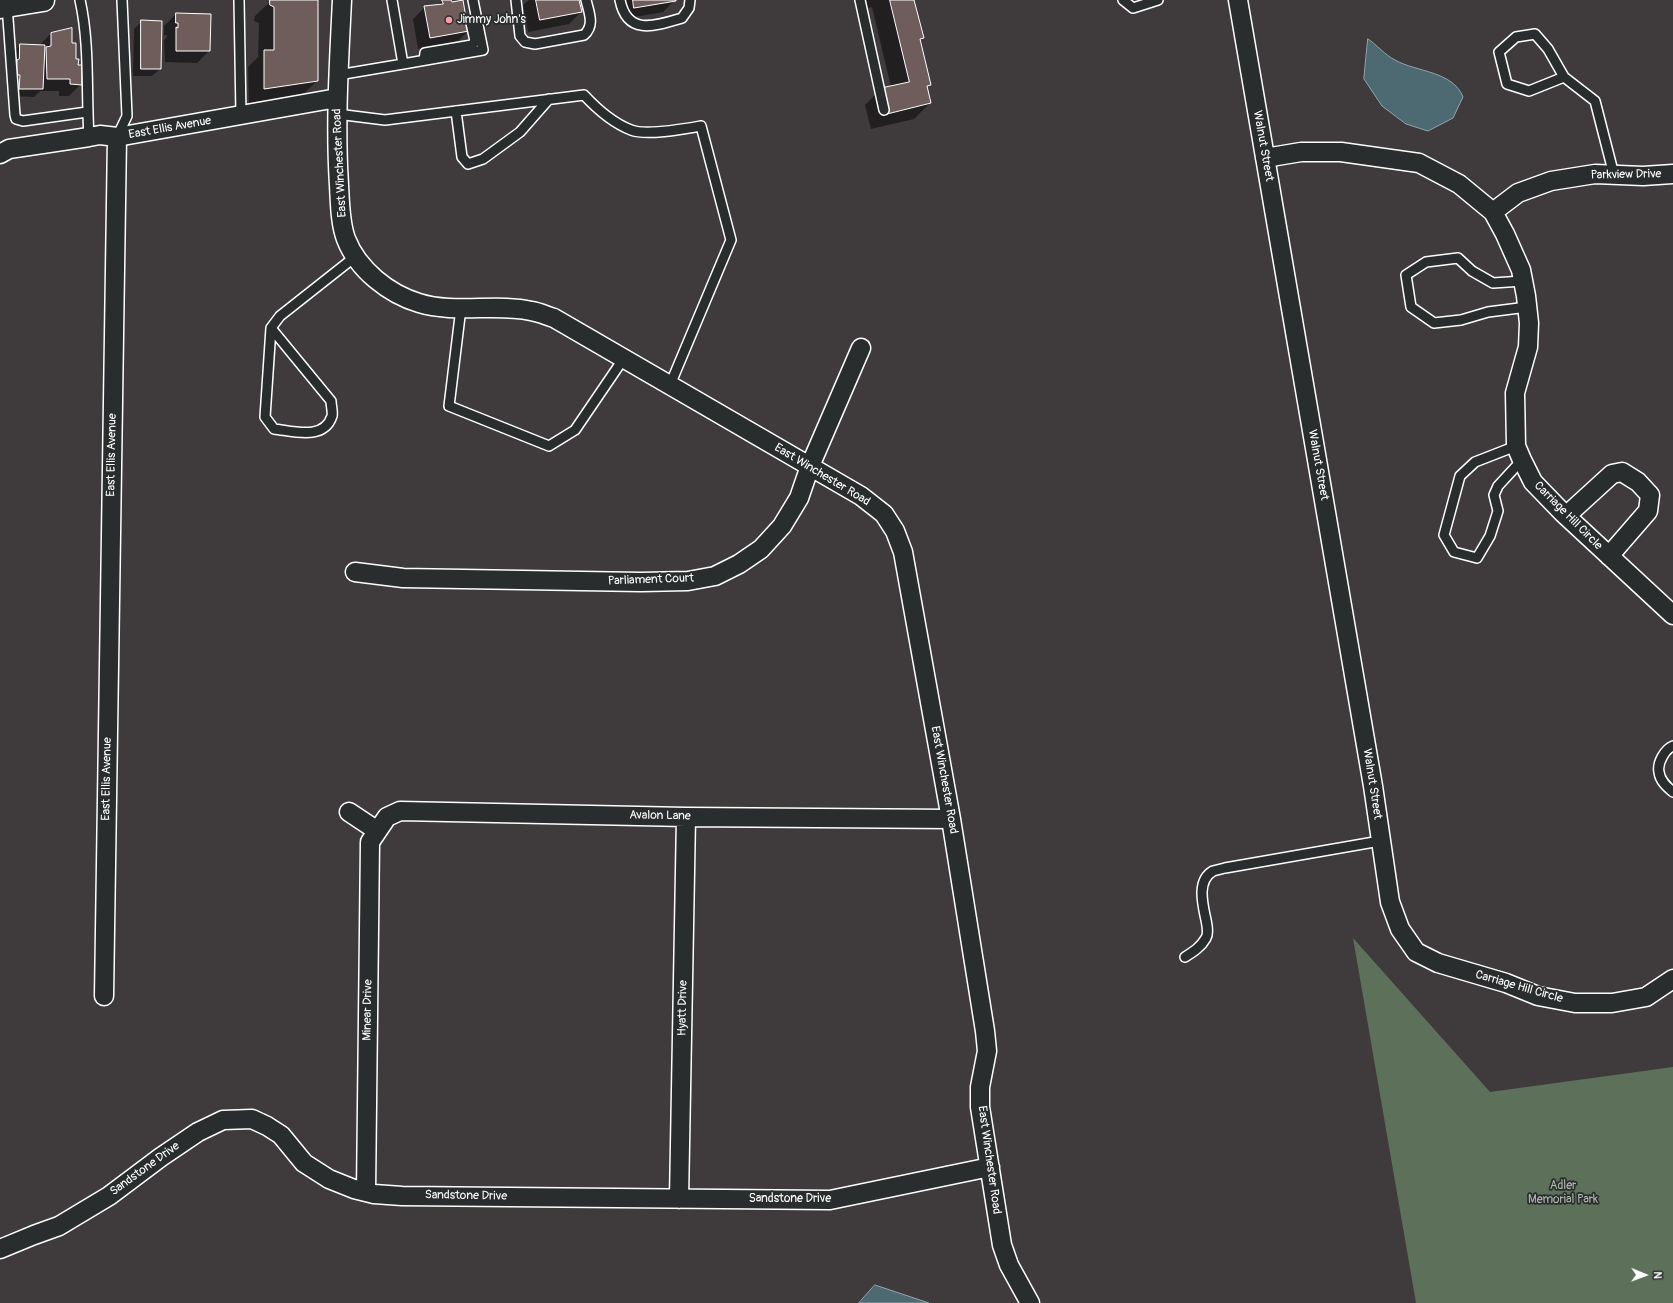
<!DOCTYPE html>
<html>
<head>
<meta charset="utf-8">
<style>
	body { margin:0 }
	#map { position:relative; width:1673px; height:1303px; overflow:hidden; background:#3f3b3c; font-family:Pangolin,sans-serif }
	canvas { display:block }
	.north { position:absolute; left:1625px; top:1255px; width:40px; height:40px; -webkit-text-stroke:3px #2a2d2e; paint-order:stroke; rotate:91deg; font-size:11px; font-weight:700; line-height:16px; text-align:center; color:#fff }
	.north::after { content:''; display:block; margin:auto; width:14px; height:18px; background:#fff; clip-path:polygon(50% 0,100% 100%,50% 72%,0 100%) }
</style>
</head>
<body>
<div id="map">
<canvas width="1673" height="1303"></canvas>
<div class="north">N</div>
</div>
<script>
const c = document.querySelector('canvas').getContext('2d');
c.lineJoin = 'round';
function fillPath(path, color) {
  c.fillStyle = color;
  c.fill(path, 'evenodd');
}
function strokePath(path, color, width, dash) {
  c.strokeStyle = color;
  c.lineWidth = width;
  c.lineCap = dash ? 'butt' : 'round';
  c.setLineDash(dash || []);
  c.stroke(path);
}
function drawText(font, color, halo, rows, align = 'center') {
  c.font = font + ' Pangolin,sans-serif';
  c.lineWidth = 3.5;
  c.setLineDash([]);
  c.textBaseline = 'middle';
  c.strokeStyle = halo;
  c.fillStyle = color;
  for (const [text, x, y, turn = 0] of rows) {
    c.save();
    c.translate(x, y);
    c.rotate((+turn || 0) * Math.PI / 180);
    c.textAlign = isNaN(turn) ? turn : align;
    if (halo) c.strokeText(text, 0, 0);
    c.fillText(text, 0, 0);
    c.restore();
  }
}
fillPath(new Path2D(`
	M1353 938 1490 1092 1673 1067V1303H1416Z`), '#5d7059');
const water = new Path2D(`
	M1368 39C1377 45 1385 55 1395 60 1416 72 1453 71 1463 97L1453 118 1428 131 1406 124 1382 106 1364 79Z
	M875 1285 929 1303H859Z`);
fillPath(water, '#4d6972');
strokePath(water, '#94a5aa', 1);
fillPath(new Path2D(`
	M272 0H317V81L300 97 249 104 248 67 258 57 259 23 254 21 255 16Z
	M442 0H450L465 19 468 31 456 43 418 49 413 19 425 7 437 6Z
	M529 0H578L581 12 569 24 528 32 523 5Z
	M619 0H675L663 12 623 19Z
	M862 0H913L923 38 920 41 930 85 926 88 930 103 914 119 871 129 865 105 881 89 891 87 872 7 864 9Z
	M176 14 209 51 197 63 165 62 164 40 166 38 167 35H164V26Z
	M142 21 160 69 152 76H133L134 29Z
	M51 33 71 44 81 84 69 96H59V91H40L34 97 12 96V53L20 45 39 46Z`), '#0007');
const building = new Path2D(`
	M270 0H318V81L264 89V50H274V7L270 5Z
	M442 0H451L452 2 463 0 466 18 471 17 472 23 469 31 430 38 424 6 443 4Z
	M536 0H579L582 12 540 20Z
	M633 0H676V1L634 8Z
	M890 0H914L924 38 920 39 931 85 927 86 931 103 887 114 881 88 909 82Z
	M176 13 211 14 210 51H176V27L178 28V23H176Z
	M141 20 162 21 161 69H141Z
	M72 28V43H76V59H79L78 65H82V85L70 84V79H47L46 47 51 46V33Z
	M20 44 45 45 43 89H19L20 75H16L17 60 19 59Z`);
fillPath(building, '#6f5d5c');
strokePath(building, '#fff', 1);
const lane = new Path2D(`
	M80 0C90 45 86 91 89 137
	M239 0 241 115
	M516 0 520 36 525 42 535 44 584 35C595 25 589 13 586 0
	M620 0C627 36 655 26 682 18L689 8 690 0
	M860 0 884 110
	M1123 0 1133 8 1158 0
	M7 5 15 115 16 119 23 121 87 112
	M424 60 425 53 472 45 475 41 471 23
	M403 64 483 50 473 0
	M338 75 403 64 392 0
	M1564 77 1529 91 1507 84 1499 52 1516 37 1535 34 1548 49 1564 77 1595 101 1614 175
	M456 111 462 157 468 164 483 159 520 132 549 99
	M337 114 385 120 584 95C597 109 613 123 631 130 646 136 684 129 701 126L731 240 670 385
	M117 137 127 116 122 0
	M1523 281 1493 283 1472 271 1458 258 1426 262 1406 275 1411 307 1434 323 1461 320 1488 312 1527 307
	M461 308 449 406 549 446 575 430 624 358
	M271 328 331 401C331 405 333 412 332 416 324 441 293 431 274 429L265 417 271 328 280 316 356 256
	M1516 446 1475 462 1460 476 1444 535 1454 552 1477 558 1490 536 1498 511 1494 495 1498 486 1522 460
	M1673 746C1665 749 1657 763 1659 772 1660 781 1667 787 1673 792
	M1185 957C1193 952 1201 947 1206 938 1209 933 1207 925 1206 920 1203 905 1196 881 1213 871 1217 870 1221 869 1225 868L1380 841`);
const street = new Path2D(`
	M342 0C339 62 335 123 339 185 340 203 340 223 346 239 358 270 389 294 419 303 454 314 497 303 531 311 539 312 547 316 554 318L861 496 884 514 895 531 903 552 951 819 985 1031 987 1051 980 1087V1107L1002 1245 1009 1265 1030 1303
	M1238 0 1373 786 1390 902 1400 929 1416 952 1438 963 1506 983 1538 996 1575 1003H1612L1646 997 1673 979
	M0 154 9 149 89 137 100 135 117 137
	M1265 158 1301 152H1341L1419 163 1459 184 1493 212 1505 234 1521 270 1526 296 1529 323 1528 347 1515 393 1516 446 1522 460 1533 482 1563 513 1673 615
	M1493 212 1518 193 1551 181 1595 174 1643 176 1673 174
	M1566 516 1612 474 1622 472 1638 482 1650 495 1648 511 1609 556
	M355 572 403 578 641 582 688 581 715 576 739 564 761 549 782 526 799 498 810 466 861 348
	M349 812 376 830
	M104 996 117 137 337 98
	M366 1192 370 842 387 817 400 811 686 817 951 819
	M679 1199 686 817
	M0 1249 34 1235 59 1226 109 1196 161 1157 198 1132 223 1120 252 1119 267 1126 281 1135 304 1163 329 1179 354 1189 374 1194 402 1196 830 1200 990 1167`);
const primary = new Path2D(`
	M0 7 43 0`);
strokePath(lane, '#fff', 12);
strokePath(street, '#fff', 21);
strokePath(primary, '#fff', 25);
strokePath(lane, '#2a2d2e', 9);
strokePath(street, '#2a2d2e', 18);
strokePath(primary, '#2a2d2e', 22);
for (const [x, y, r, color] of [
	[449,20,4,"#ff9aa2"]
]) {
  const dot = new Path2D();
  dot.arc(x, y, r, 0, 2 * Math.PI);
  c.fillStyle = color;
  c.fill(dot);
  strokePath(dot, '#2a2d2e', 1.5);
}
drawText('12px', '#fff', '#2a2d2e', [
	["Jimmy John's",457,20]
], 'left');
drawText('12px', '#fff', '#2a2d2e', [
	["East Ellis Avenue",170,128,-10],
	["Walnut Street",1263,146,80],
	["East Winchester Road",340,163,-93],
	["Parkview Drive",1626,175,-1],
	["East Ellis Avenue",112,455,-89],
	["Walnut Street",1318,465,80],
	["East Winchester Road",822,475,31],
	["Carriage Hill Circle",1568,516,45],
	["Parliament Court",651,580,-2],
	["East Ellis Avenue",107,779,-89],
	["East Winchester Road",944,780,80],
	["Walnut Street",1372,784,81],
	["Avalon Lane",660,816,1],
	["Carriage Hill Circle",1519,987,16],
	["Hyatt Drive",683,1008,-89],
	["Minear Drive",368,1010,-89],
	["East Winchester Road",989,1160,82],
	["Sandstone Drive",145,1169,-36],
	["Sandstone Drive",466,1196,1],
	["Sandstone Drive",790,1199]
]);
drawText('12px', '#aeb8ac', '#2a2d2e', [
	["Adler",1563,1186],
	["Memorial Park",1563,1200]
]);
</script>
</body>
</html>
